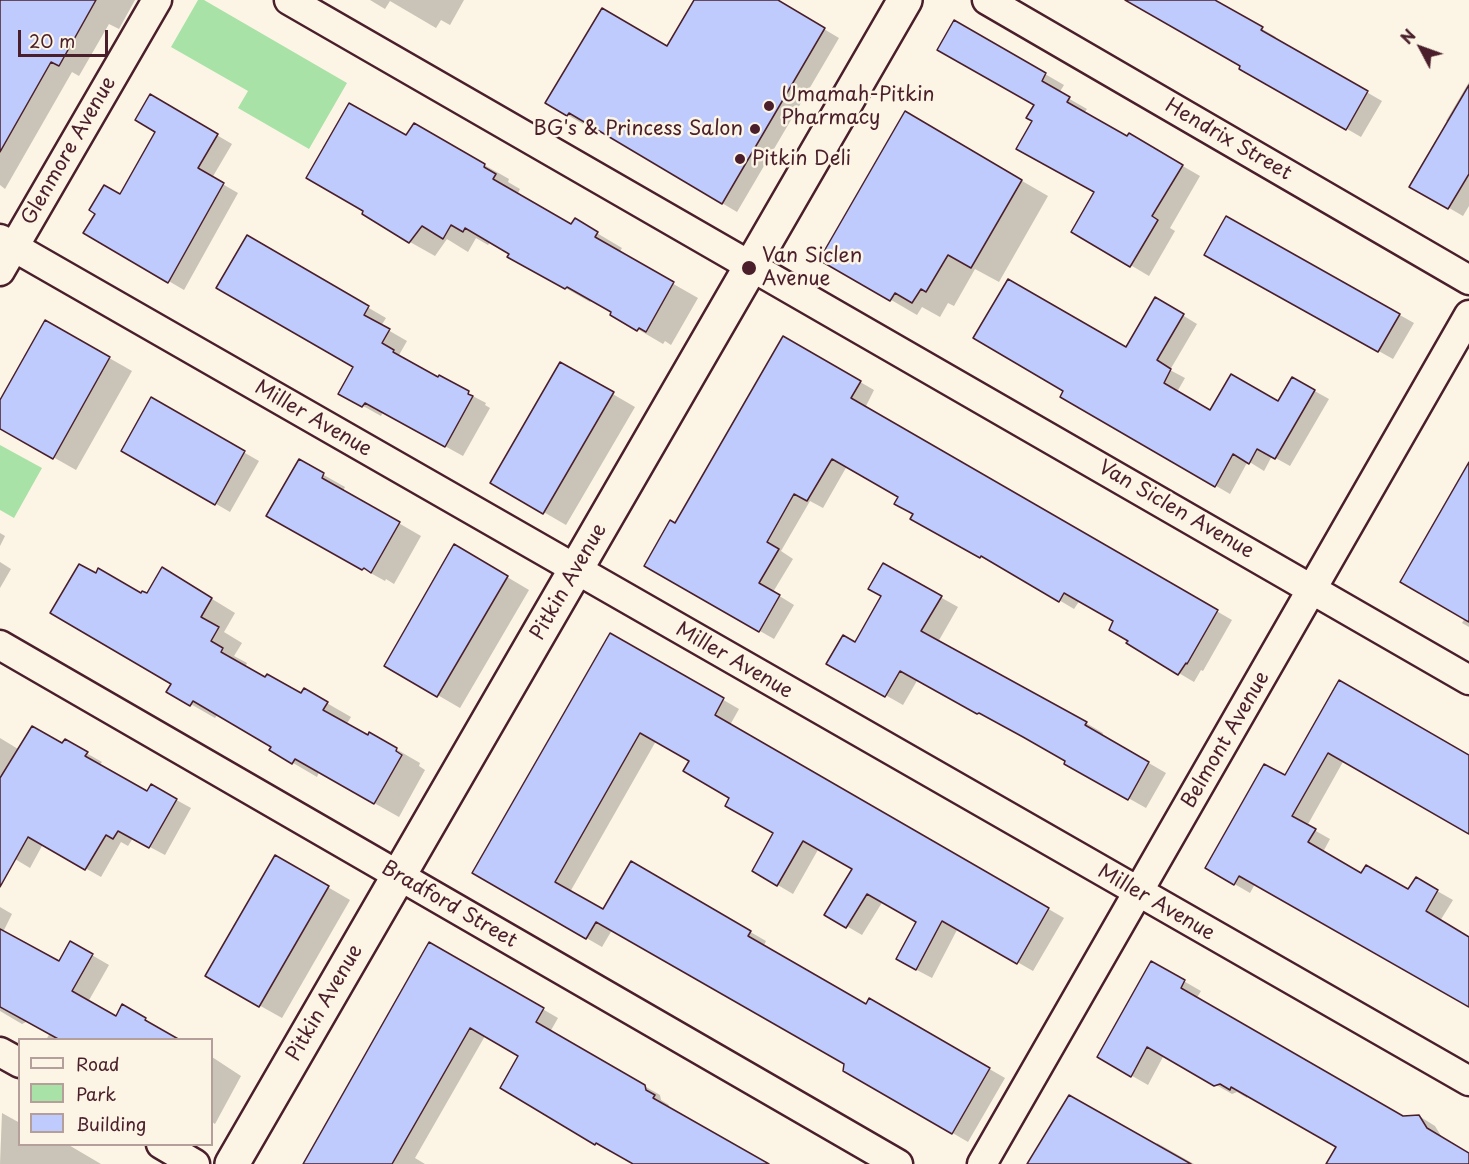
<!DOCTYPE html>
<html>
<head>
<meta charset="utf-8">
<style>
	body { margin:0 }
	#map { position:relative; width:1469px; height:1164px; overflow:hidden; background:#fcf5e5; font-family:"Playpen Sans",sans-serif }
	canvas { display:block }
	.legend { position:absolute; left:18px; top:1038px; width:195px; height:108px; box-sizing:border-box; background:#fcf5e5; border:2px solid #b59f9b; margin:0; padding:8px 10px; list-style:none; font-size:18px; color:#4a1f2b }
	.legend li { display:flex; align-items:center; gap:12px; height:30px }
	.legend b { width:30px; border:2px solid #b59f9b }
	.north { position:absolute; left:1391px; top:18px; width:60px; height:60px; -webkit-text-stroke:4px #fcf5e5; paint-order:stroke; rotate:311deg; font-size:16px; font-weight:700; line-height:24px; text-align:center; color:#4a1f2b }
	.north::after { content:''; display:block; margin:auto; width:21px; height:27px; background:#4a1f2b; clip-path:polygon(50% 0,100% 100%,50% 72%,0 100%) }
	.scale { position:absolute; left:18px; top:30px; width:90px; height:27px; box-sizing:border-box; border:3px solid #4a1f2b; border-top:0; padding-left:8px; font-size:18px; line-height:21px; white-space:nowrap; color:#4a1f2b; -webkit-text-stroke:4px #fcf5e5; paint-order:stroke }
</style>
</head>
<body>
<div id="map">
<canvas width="1469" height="1164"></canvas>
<ul class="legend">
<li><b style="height:8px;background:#fcf5e5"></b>Road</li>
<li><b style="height:16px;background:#a9e2a7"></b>Park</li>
<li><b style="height:16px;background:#bfcbfc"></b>Building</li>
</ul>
<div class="north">N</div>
<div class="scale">20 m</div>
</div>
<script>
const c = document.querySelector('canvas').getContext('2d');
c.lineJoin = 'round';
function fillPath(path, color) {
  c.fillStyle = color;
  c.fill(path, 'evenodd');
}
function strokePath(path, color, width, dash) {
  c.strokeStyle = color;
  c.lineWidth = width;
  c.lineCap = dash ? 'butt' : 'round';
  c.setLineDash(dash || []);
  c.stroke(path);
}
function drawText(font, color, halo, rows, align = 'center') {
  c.font = font + ' "Playpen Sans",sans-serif';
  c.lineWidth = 5;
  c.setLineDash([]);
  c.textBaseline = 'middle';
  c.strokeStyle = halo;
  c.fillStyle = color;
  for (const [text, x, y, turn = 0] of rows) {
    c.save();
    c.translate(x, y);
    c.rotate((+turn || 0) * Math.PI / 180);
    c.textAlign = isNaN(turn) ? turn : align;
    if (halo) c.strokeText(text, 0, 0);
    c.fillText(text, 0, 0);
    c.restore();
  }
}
fillPath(new Path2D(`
	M198 0H204L347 83 309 149 238 108 248 91 171 47Z
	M0 445 42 468 14 518 0 510Z`), '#a9e2a7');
fillPath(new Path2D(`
	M23 0H135L119 29 109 24 79 76 72 72 5 189 0 185V7Z
	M370 0H464L450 25 441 20 436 28 390 1 385 9Z
	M696 0H775L839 38 737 212 584 121 583 124 547 103 667 48Z
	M1128 0H1212L1276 37 1274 39 1382 101 1361 137 1241 68 1242 66Z
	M955 22 1064 85 1059 93 1087 109 1084 113 1128 138 1129 135 1200 176 1170 228 1175 231 1149 276 1073 231 1096 192 1034 121 1036 105Z
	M1469 82V206L1463 216 1411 186 1449 122 1446 121Z
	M150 96 232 144 212 178 238 193 184 290 85 232 121 196 157 131Z
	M905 113 1048 196 999 282 975 269 954 306 948 303 940 317 922 307 917 315 821 259Z
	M414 125 509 179 508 182 520 189 517 195 572 226 575 220 622 248 619 253 698 298 671 345 665 341 663 344 612 314 613 311 592 300 590 302 534 270 511 253 491 241 488 245 476 238 468 252 447 239 435 256 410 242 407 137Z
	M1227 218 1414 323 1393 359 1206 255Z
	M247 237 386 318 381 326 407 341 399 355 411 362 410 363 486 403 485 405 490 408 463 456 383 412 381 416 340 393 355 367Z
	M1156 299 1197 324 1170 370 1185 378 1177 392 1211 412 1278 403 1293 379 1329 399 1290 466 1272 456 1264 471 1248 461 1230 494 1062 396 1126 349Z
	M46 322 132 371 76 470 0 427V403Z
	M784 338 874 390 865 408 1232 620 1203 671 1201 670 1194 682 1128 643 1130 640 1116 621 1080 600 1074 609 997 563 996 565 927 527 900 497 847 466 823 508 810 501 781 551 793 559 773 592 794 605 774 639 646 566 676 526Z
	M561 364 635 407 566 525 492 482Z
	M152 400 259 461 230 512 123 450Z
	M299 461 345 487 343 491 421 536 394 584 386 579 385 581 268 516Z
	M1469 464V627L1462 623 1465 618Z
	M0 533 5 536 0 546Z
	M455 546 529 590 460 708 386 665Z
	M0 562 11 569 0 588Z
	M883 565 958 607 938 642 1086 723 1103 733 1102 736 1166 773 1146 808 1066 763 1067 761 918 679 903 705 829 663 856 644 883 596Z
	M186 583 235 613 224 632 242 643 234 656 247 663 245 667 302 695 304 690 351 717 346 725 368 737 370 734 420 763 419 766 425 770 399 817 319 772 317 777 271 750 273 746 218 714 215 718 168 691 173 683 142 595H148Z
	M611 635 739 709 730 725 1064 918 1033 971 958 928 932 978 913 968 918 922 883 901 862 935 826 914 854 868 819 848 793 894 754 871 775 833 731 798 691 760 656 741 570 892 603 911 631 863 766 941 763 947 866 1006 870 1000 1005 1078 968 1142 845 1070 846 1064 612 930 602 947 474 873Z
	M1339 682 1469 757V833L1344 760 1307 826 1330 839 1323 852 1362 875 1409 891 1416 879 1453 900 1440 921 1469 938V1006L1255 884 1250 893 1207 868 1285 777Z
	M0 738 18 749 63 745 65 741 102 762 99 766 148 793 151 786 191 808 165 855 133 838 128 846 121 842 101 877 43 844 30 868 0 850Z
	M276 857 350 900 282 1018 207 976Z
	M0 907 12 914 3 932 59 963 71 943 109 965 88 1002 116 1018 123 1006 177 1040H46L50 1033 28 1021 22 1024 0 1011Z
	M430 944 558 1018 550 1032 660 1095 661 1100 669 1105 667 1108 766 1164H651L611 1150 610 1152 502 1087 520 1055 485 1036 415 1158 425 1164H304Z
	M1152 963 1201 991 1196 999 1403 1118 1419 1116 1435 1126 1443 1139 1469 1154V1164H1345L1338 1147 1248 1095 1247 1098 1237 1092 1232 1094 1164 1055 1148 1085 1099 1057Z
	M212 1057 241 1076 215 1124 212 1122Z
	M2 1113 20 1123V1144H67L101 1164H0Z
	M1157 1143 1194 1164H1029L1156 1146Z`), '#0003');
const building = new Path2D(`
	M0 0H96L59 66 51 62 0 152Z
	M694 0H778L825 28 722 204 569 113 567 116 545 103 602 8 667 46Z
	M1125 0H1215L1263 27 1261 30 1368 91 1346 130 1239 69 1240 66 1200 43Z
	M954 20 1046 73 1042 81 1070 97 1067 102 1127 136 1129 133 1183 165 1152 216 1158 220 1130 267 1071 232 1094 192 1016 149 1032 121 1026 118 1034 105 937 50Z
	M1469 85V174L1448 209 1409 187Z
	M150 94 218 134 198 168 224 183 168 283 83 233 95 214 89 210 104 185 120 194 155 132 135 120Z
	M349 103 406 135 414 123 485 164 484 167 496 174 493 179 571 224 575 218 598 232 595 237 674 282 646 332 639 328 637 331 610 315 611 312 567 287 565 289 507 257 509 254 465 228 463 232 451 225 443 239 422 226 409 243 362 214 363 211 306 178Z
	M905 111 1022 180 971 268 948 255 926 292 921 289 912 303 895 293 890 301 819 260Z
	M1226 216 1400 314 1378 352 1204 255Z
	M247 235 369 306 364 315 390 329 382 343 394 350 393 352 438 377 439 375 469 391 468 394 473 396 445 447 365 403 362 407 338 394 353 367 216 288Z
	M1008 279 1126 347 1155 297 1184 314 1157 360 1171 369 1164 383 1210 410 1231 374 1278 401 1292 377 1315 390 1275 459 1257 449 1249 464 1233 454 1215 487 1060 397 1063 391 973 338Z
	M45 320 110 357 53 459 0 429V400Z
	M783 336 861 381 851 398 1218 610 1187 664 1186 663 1178 675 1126 643 1128 641 1109 630 1113 621 1064 593 1059 602 981 556 980 558 910 519 913 514 894 504 898 497 832 459 807 501 794 494 767 542 779 549 759 583 780 595 759 632 644 566 670 520 675 523Z
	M560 362 614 392 543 514 490 483Z
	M151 397 245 451 215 505 121 451Z
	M299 459 324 473 322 478 400 522 371 573 364 568 362 570 266 516Z
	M1469 462V622L1400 582Z
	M454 544 508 576 437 697 384 666Z
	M883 563 942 596 921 631 1087 722 1085 725 1149 762 1128 800 1064 764 1065 761 1023 737 979 713 977 714 900 671 885 697 826 664 843 635 855 642 881 596 868 589Z
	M79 564 96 573 98 568 141 593 142 591 147 593 162 567 212 598 201 617 219 627 211 641 223 648 221 652 265 677 267 674 301 693 304 688 328 702 323 710 368 735 369 732 397 748 396 751 402 755 374 804 295 759 292 764 269 750 271 747 193 701 190 706 166 692 171 684 50 613Z
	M610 633 724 698 715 715 1049 908 1017 964 942 921 916 970 896 959 916 922 867 894 846 928 824 915 852 869 803 841 777 886 752 871 773 833 725 806 729 798 683 771 689 761 640 733 555 882 603 909 631 861 751 931 748 936 866 1004 869 998 990 1068 952 1134 843 1071 844 1064 596 922 586 939 472 873Z
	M1339 680 1469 755V834L1328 753 1292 816 1316 829 1308 842 1361 873 1366 865 1408 889 1416 877 1438 890 1426 911 1469 937V1007L1239 876 1234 885 1205 868 1264 764 1285 775Z
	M32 726 62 743 65 739 88 752 85 756 147 791 151 784 177 799 149 848 118 831 113 839 106 835 85 870 28 837 0 887V778Z
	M275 855 329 886 259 1007 205 976Z
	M0 929 59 961 70 941 93 954 72 991 116 1016 122 1004 146 1018 145 1020 180 1040H60L0 1007Z
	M429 942 544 1008 536 1022 645 1085 646 1090 655 1095 653 1098 769 1164H633L596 1143 595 1145 500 1088 518 1056 470 1028 392 1164H303Z
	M1151 961 1185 980 1181 988 1403 1116 1419 1115 1427 1128 1469 1153V1164H1326L1336 1147 1231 1087 1230 1090 1220 1084 1214 1086 1147 1047 1131 1077 1097 1057Z
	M1069 1095 1191 1164H1027Z`);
fillPath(building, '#bfcbfc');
strokePath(building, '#4a1f2b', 1.5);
const minor = new Path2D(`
	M289 0 1469 680
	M987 0 1469 280
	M0 239 1469 1081
	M0 271 157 0
	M0 645 898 1164
	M0 1052 20 1063
	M161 1144 195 1164
	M982 1164 1469 315`);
const tertiary = new Path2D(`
	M232 1164 905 0`);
strokePath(minor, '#4a1f2b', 33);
strokePath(tertiary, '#4a1f2b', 38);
strokePath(minor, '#fcf5e5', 28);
strokePath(tertiary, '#fcf5e5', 33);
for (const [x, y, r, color] of [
	[769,106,6,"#4a1f2b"],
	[755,129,6,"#4a1f2b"],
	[740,159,6,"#4a1f2b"],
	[749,268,8,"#4a1f2b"]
]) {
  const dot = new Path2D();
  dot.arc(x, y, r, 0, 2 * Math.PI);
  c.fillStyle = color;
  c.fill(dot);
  strokePath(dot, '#fcf5e5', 2);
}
drawText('20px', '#4a1f2b', '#fcf5e5', [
	["Umamah-Pitkin",781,95],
	["Pharmacy",781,118],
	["BG's & Princess Salon",743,129,"right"],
	["Pitkin Deli",752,159],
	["Van Siclen",762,256],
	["Avenue",762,279]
], 'left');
drawText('20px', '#4a1f2b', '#fcf5e5', [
	["Hendrix Street",1228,140,30],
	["Glenmore Avenue",69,151,-60],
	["Miller Avenue",313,419,30],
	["Van Siclen Avenue",1176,510,30],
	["Pitkin Avenue",569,582,-60],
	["Miller Avenue",734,661,30],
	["Belmont Avenue",1226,740,-60],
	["Miller Avenue",1156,903,30],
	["Bradford Street",449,905,30],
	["Pitkin Avenue",325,1003,-60]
]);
</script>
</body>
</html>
